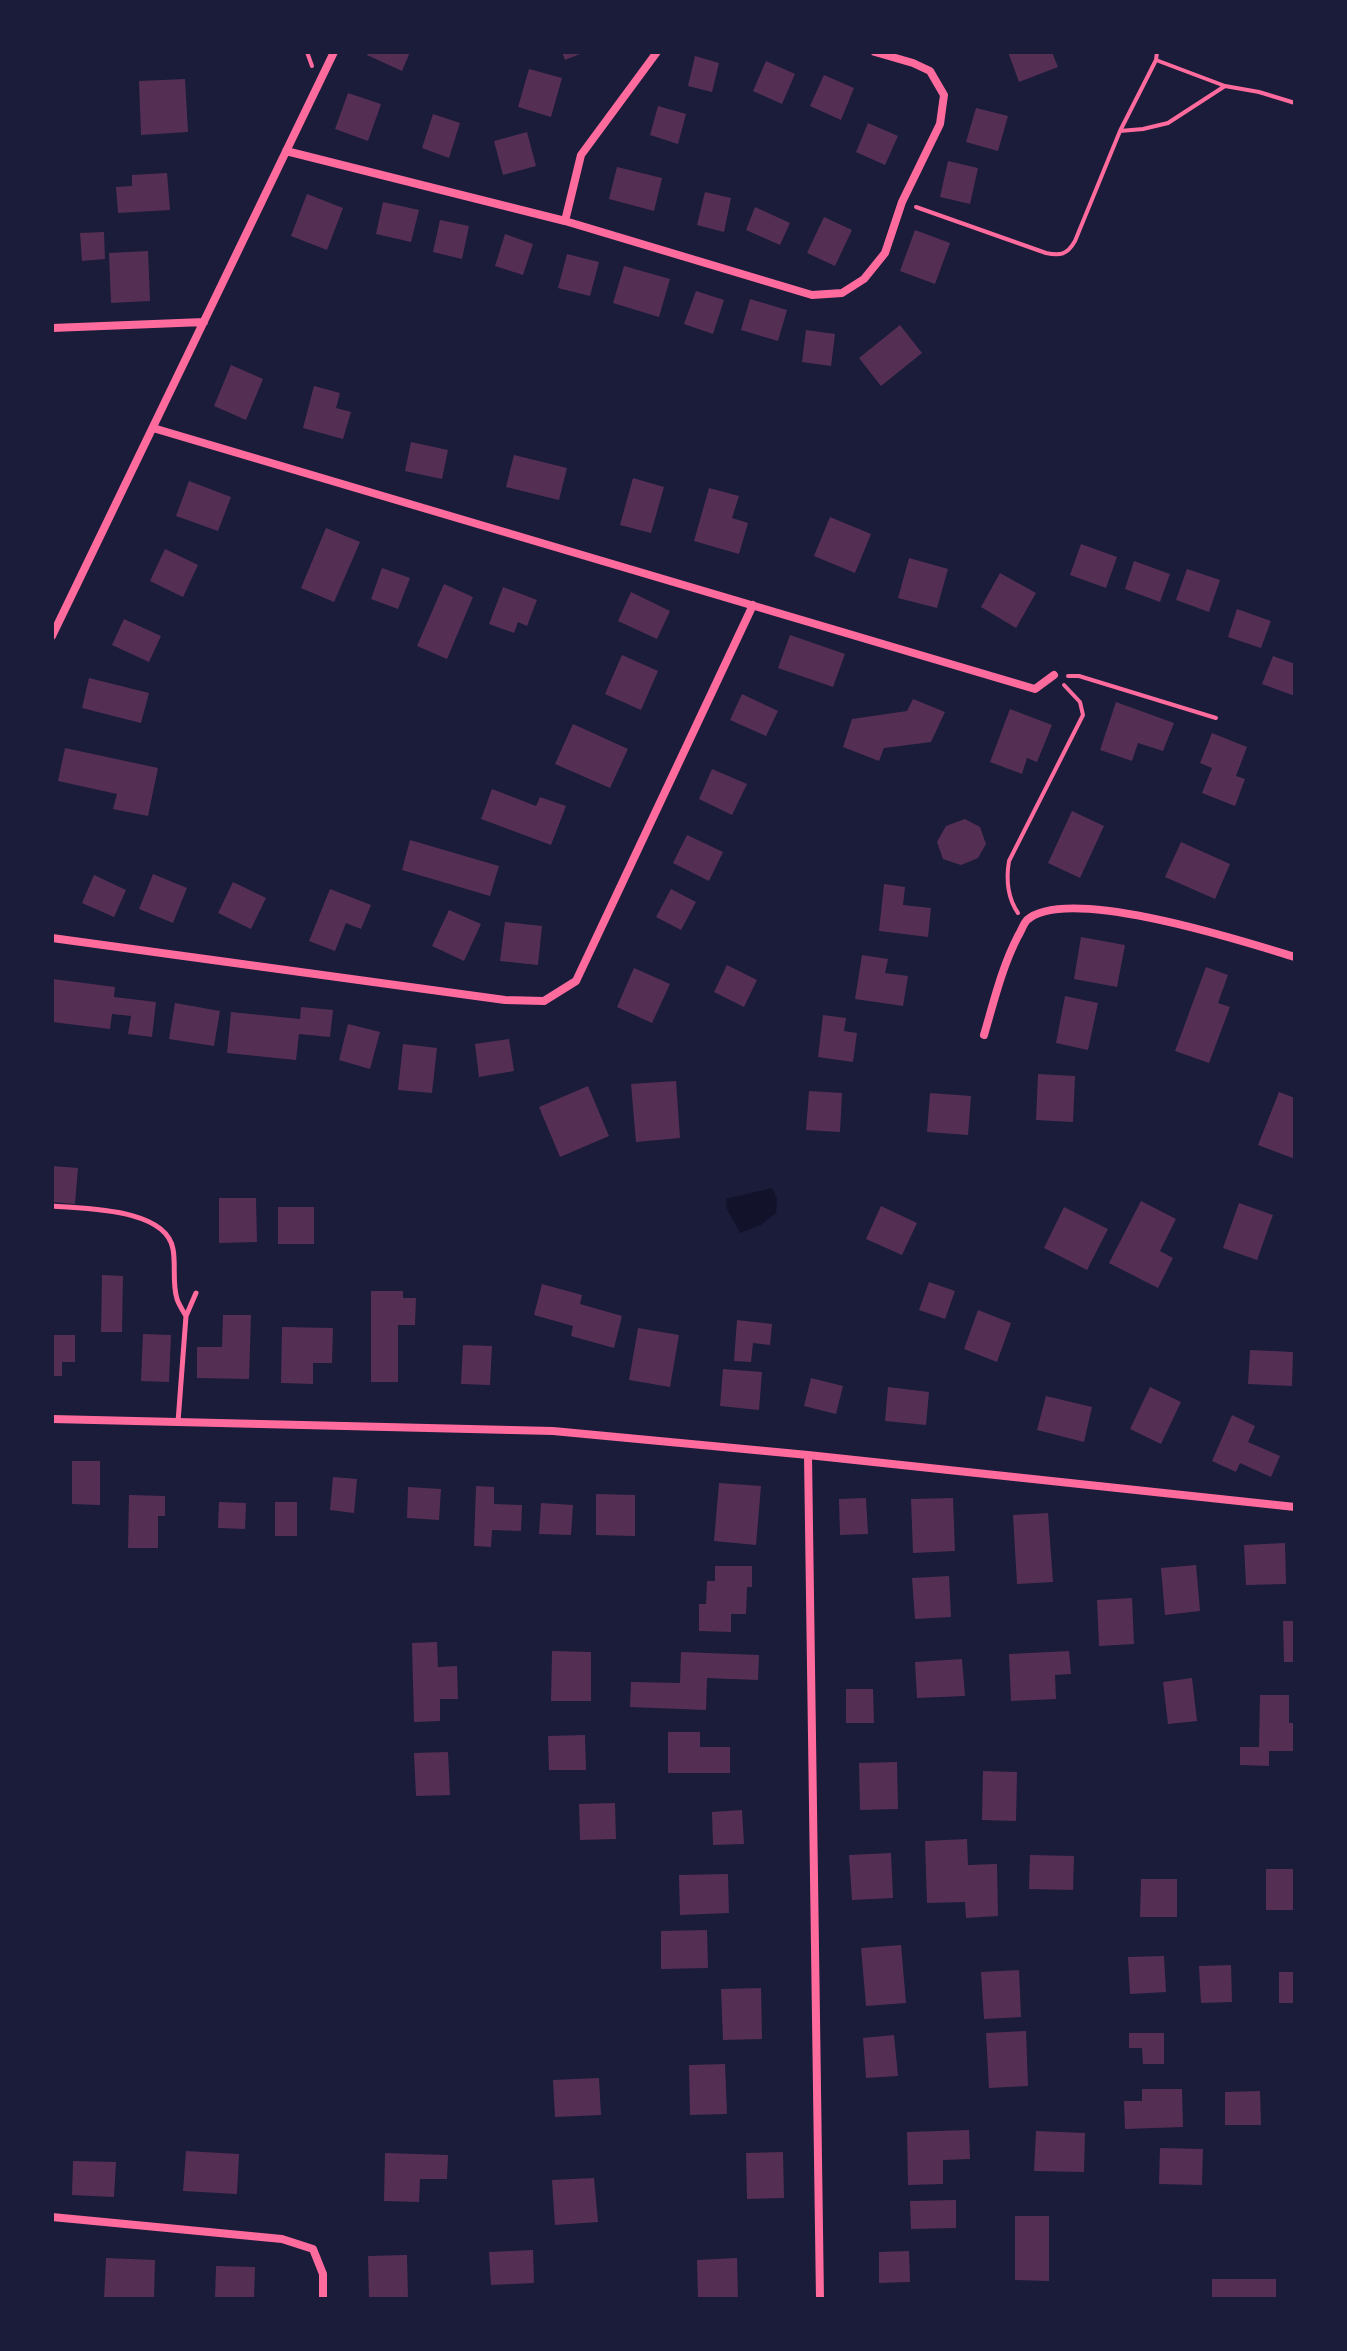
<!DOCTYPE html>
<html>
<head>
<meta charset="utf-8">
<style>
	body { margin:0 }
	#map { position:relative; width:1347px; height:2351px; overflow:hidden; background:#1b1b3a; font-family:Inter,sans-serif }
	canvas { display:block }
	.frame { position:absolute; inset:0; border:54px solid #1b1b3a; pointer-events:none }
</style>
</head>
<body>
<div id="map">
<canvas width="1347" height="2351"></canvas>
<div class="frame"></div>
</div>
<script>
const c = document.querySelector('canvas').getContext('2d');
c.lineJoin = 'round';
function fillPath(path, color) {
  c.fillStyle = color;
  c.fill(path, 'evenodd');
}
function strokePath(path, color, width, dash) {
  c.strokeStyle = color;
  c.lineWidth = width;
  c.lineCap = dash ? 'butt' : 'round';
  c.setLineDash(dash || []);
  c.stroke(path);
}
fillPath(new Path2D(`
	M772 1188 777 1199 776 1213 761 1225 740 1233 727 1209 726 1199Z`), '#12122b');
fillPath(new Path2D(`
	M368 52H410L402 71 367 55Z
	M562 52H585L565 60Z
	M1008 52H1052L1058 67 1019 82Z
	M695 56 719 63 712 92 688 86Z
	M766 61 795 74 782 104 753 91Z
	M529 69 562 78 551 117 518 107Z
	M824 75 854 88 841 120 810 106Z
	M185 79 188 132 141 135 139 81Z
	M348 93 381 104 368 141 335 129Z
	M658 106 686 114 678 144 650 135Z
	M976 108 1008 116 998 151 966 142Z
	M433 114 460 123 449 158 422 148Z
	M868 123 898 136 885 165 856 152Z
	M527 132 536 166 503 175 494 141Z
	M948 161 978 168 970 204 940 197Z
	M617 167 662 178 654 211 609 199Z
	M167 173 170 210 118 213 116 187 132 186V175Z
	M705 192 731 198 724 232 697 225Z
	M307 194 343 208 327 250 291 236Z
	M383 202 419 210 411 242 376 234Z
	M755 207 790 223 780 245 746 230Z
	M824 217 852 230 835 266 807 253Z
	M440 220 469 226 462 259 433 252Z
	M915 230 950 243 935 284 900 271Z
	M104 232 105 259 82 261 80 233Z
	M505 234 533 244 523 275 495 266Z
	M148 251 150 301 111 303 109 253Z
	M567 254 599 262 590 296 558 288Z
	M624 266 670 279 659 317 613 303Z
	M696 291 724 300 713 334 684 324Z
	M750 299 787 310 778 341 741 330Z
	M900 325 922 353 881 386 859 358Z
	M806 330 835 334 831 366 802 362Z
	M231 365 263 379 246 420 214 406Z
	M314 386 340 393 336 408 351 412 343 439 303 428Z
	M411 442 448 450 442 479 405 471Z
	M514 455 567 468 559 500 506 487Z
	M633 478 664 487 651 533 620 525Z
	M189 481 231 497 218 531 176 516Z
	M709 488 739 496 732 518 748 523 739 554 694 541Z
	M830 517 871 534 855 573 814 556Z
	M326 528 360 542 334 602 301 588Z
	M1081 544 1117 557 1106 588 1070 575Z
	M165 549 198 565 183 597 150 581Z
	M909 558 948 569 937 608 898 598Z
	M1134 561 1170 574 1160 602 1125 589Z
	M382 568 410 578 398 609 371 599Z
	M1187 569 1220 580 1209 612 1176 600Z
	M1000 573 1036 593 1016 628 981 607Z
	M444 584 473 597 447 659 417 646Z
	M503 587 537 600 527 626 518 622 514 633 489 624Z
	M631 592 670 611 657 639 618 621Z
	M1237 609 1271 621 1261 648 1228 637Z
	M124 619 161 636 149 662 112 645Z
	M790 635 845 654 833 687 778 668Z
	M622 655 658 671 641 710 605 694Z
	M1273 656 1295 664V696L1262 684Z
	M89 678 149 693 141 723 82 708Z
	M742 694 778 711 766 736 730 720Z
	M913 699 945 712 931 742 884 748 879 761 843 747 852 719 907 711Z
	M1116 702 1174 723 1163 751 1138 743 1132 761 1100 750Z
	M1010 709 1052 725 1037 762 1027 758 1022 774 990 762Z
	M573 724 628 749 610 788 555 764Z
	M1212 733 1247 747 1236 776 1245 779 1235 806 1202 793 1212 768 1200 763Z
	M65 748 158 768 148 816 113 809 117 794 58 781Z
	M712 769 747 784 732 815 699 799Z
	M492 789 536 806 540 797 566 806 551 845 481 819Z
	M1072 811 1104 826 1080 878 1048 863Z
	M965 819 980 827 986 844 978 858 961 865 943 859 937 842 946 826Z
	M687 835 723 852 709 881 673 863Z
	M410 840 499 866 490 896 402 870Z
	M1181 842 1230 864 1215 899 1165 877Z
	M153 874 187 888 173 923 139 909Z
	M94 875 126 890 114 917 82 903Z
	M233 882 266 898 251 929 218 913Z
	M884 884 905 887 903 905 931 908 928 937 879 931Z
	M330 889 371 905 361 929 346 923 335 951 309 941Z
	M671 889 696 902 681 930 656 917Z
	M449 910 481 924 464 961 432 946Z
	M505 922 542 926 538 965 500 961Z
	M1081 937 1125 945 1117 987 1074 979Z
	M862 955 888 959 885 973 908 976 903 1006 855 999Z
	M727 965 757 980 744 1007 714 992Z
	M1206 967 1228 975 1218 1003 1230 1007 1209 1063 1175 1051Z
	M634 968 670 984 652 1023 617 1007Z
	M53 979 115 987 114 997 156 1002 152 1037 128 1034 131 1016 112 1014 110 1029 52 1022Z
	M1065 996 1098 1003 1088 1050 1056 1043Z
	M175 1003 220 1011 214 1046 169 1039Z
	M301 1007 333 1010 330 1037 299 1034 296 1060 227 1053 231 1012 300 1019Z
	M823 1015 846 1018 844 1031 857 1033 853 1062 818 1057Z
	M348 1024 380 1032 370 1069 339 1060Z
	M509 1039 514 1071 479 1077 475 1044Z
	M403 1044 437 1048 432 1093 398 1090Z
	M1038 1074 1075 1076 1073 1122 1036 1120Z
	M676 1081 680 1138 636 1142 631 1084Z
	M588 1086 609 1136 560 1157 539 1107Z
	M809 1091 842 1093 840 1132 806 1130Z
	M1279 1092 1295 1098V1159L1258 1145Z
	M930 1093 971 1096 968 1135 927 1132Z
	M52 1166 78 1168 75 1204 52 1202Z
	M219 1198H256L257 1242 219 1243Z
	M1141 1201 1176 1219 1160 1251 1173 1258 1158 1288 1109 1263Z
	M1239 1203 1273 1215 1257 1260 1223 1248Z
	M881 1206 917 1223 902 1255 866 1239Z
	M278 1207H314V1244H278Z
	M1064 1207 1108 1229 1087 1270 1044 1248Z
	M102 1275 123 1276 122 1332H101Z
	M929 1282 955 1291 945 1319 919 1310Z
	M542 1284 582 1295 580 1304 622 1316 614 1348 571 1336 573 1326 534 1315Z
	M371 1291H403V1298H416L415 1325H398V1382H371Z
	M978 1310 1011 1323 997 1362 964 1349Z
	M223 1315H251L249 1379 197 1378V1347H222Z
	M737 1320 772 1324 770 1345 753 1343 751 1362 734 1361Z
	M282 1327 333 1328 332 1363H313V1384L281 1383Z
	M638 1328 679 1335 670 1387 629 1380Z
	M143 1334 171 1335 169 1382 141 1381Z
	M52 1335H75V1362H62V1376H52Z
	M463 1345 492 1346 490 1385 461 1384Z
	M1250 1350 1293 1352 1292 1386 1248 1384Z
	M723 1369 762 1372 759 1410 720 1406Z
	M811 1378 843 1386 836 1414 804 1406Z
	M888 1387 929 1392 926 1425 885 1421Z
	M1150 1387 1181 1402 1161 1444 1130 1429Z
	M1046 1396 1092 1407 1084 1442 1037 1430Z
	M1232 1415 1255 1426 1248 1442 1280 1456 1271 1477 1240 1463 1236 1472 1212 1461Z
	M72 1461H100V1505L72 1504Z
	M333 1477 357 1479 354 1513 330 1510Z
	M719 1483 761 1486 756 1545 714 1541Z
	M476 1486 494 1487V1504L522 1505 521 1531 492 1530 491 1547 474 1546Z
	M408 1487 441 1489 439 1520 407 1518Z
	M596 1494 635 1495V1536L596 1535Z
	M129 1495 165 1496V1516H158V1548H128Z
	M866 1498 868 1534 840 1535 839 1499Z
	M953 1498 955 1551 913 1553 911 1499Z
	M219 1502 246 1503 245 1529 218 1528Z
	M275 1502H297V1536H275Z
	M541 1503 573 1505 571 1535 539 1534Z
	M1048 1513 1053 1582 1017 1584 1013 1515Z
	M1285 1543 1286 1584 1246 1585 1244 1545Z
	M1196 1565 1200 1611 1165 1615 1161 1568Z
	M715 1566H752V1587H747L746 1614H731V1632L699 1631V1604H706L707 1581H715Z
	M949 1576 951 1617 915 1619 912 1578Z
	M1132 1598 1134 1644 1099 1646 1097 1600Z
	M1283 1621H1295V1662H1284Z
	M437 1642 438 1667 457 1666 458 1699H440V1721L414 1722 412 1643Z
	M552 1651 591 1652V1701H551Z
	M1069 1651 1071 1674 1055 1675 1056 1699 1011 1701 1009 1654Z
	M681 1652 759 1655 758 1680 707 1678 706 1710 630 1707 631 1682 680 1683Z
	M962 1659 965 1696 917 1698 915 1662Z
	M1192 1678 1197 1721 1168 1724 1163 1682Z
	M846 1689H873L874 1723H846Z
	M1260 1695H1289V1723H1295V1751H1269V1766L1240 1765V1747H1259Z
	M668 1732H700V1747H730V1773H668Z
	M585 1735 586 1770H549L548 1736Z
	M448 1752 450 1795 416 1796 414 1753Z
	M897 1762 898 1809 860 1810 859 1763Z
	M983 1771 1017 1772 1016 1821 982 1820Z
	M615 1803 616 1839 580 1840 579 1804Z
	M742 1810 744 1844 713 1845 712 1812Z
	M967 1839 968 1865 997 1864 998 1916 966 1918 965 1902 927 1903 925 1841Z
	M891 1853 893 1898 852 1900 849 1855Z
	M1030 1855 1074 1856 1073 1890 1029 1889Z
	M1266 1869H1295V1910H1266Z
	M728 1874 729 1913 680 1915 679 1875Z
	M1141 1879H1177V1917H1140Z
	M707 1930 708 1968 661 1969V1931Z
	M901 1945 906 2003 866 2006 861 1948Z
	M1164 1956 1166 1992 1130 1994 1128 1957Z
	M1231 1965 1232 2002 1201 2003 1199 1966Z
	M1019 1970 1021 2017 984 2019 981 1972Z
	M1279 1972H1295V2003H1279Z
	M761 1988 762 2039 723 2040 721 1989Z
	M1026 2031 1028 2086 989 2088 986 2033Z
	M1129 2033H1164V2064H1143L1142 2048H1129Z
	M894 2035 898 2076 866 2078 863 2038Z
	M725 2064 727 2114 690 2115 689 2065Z
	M599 2078 601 2115 555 2117 553 2080Z
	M1142 2089H1182L1183 2127 1125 2129 1124 2101H1142Z
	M1260 2091 1261 2125H1225V2092Z
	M969 2130 970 2159 943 2160V2184L908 2185 907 2132Z
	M1036 2131 1085 2133 1084 2172 1034 2171Z
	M1160 2148 1203 2149 1202 2185 1159 2184Z
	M186 2151 239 2154 237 2194 183 2191Z
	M783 2152 784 2198 747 2199 746 2153Z
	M385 2153 448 2155 447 2179H420L419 2202 384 2201Z
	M73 2161 116 2162 114 2197 72 2195Z
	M594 2178 598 2222 555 2225 552 2180Z
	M956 2200V2228L911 2229 910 2201Z
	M1015 2216H1049V2281L1015 2280Z
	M533 2250 534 2283 491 2285 489 2252Z
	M909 2251 910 2282 879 2283V2252Z
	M407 2255 408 2299H369L368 2256Z
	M106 2258 155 2260 154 2299H104Z
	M737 2258 738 2299H698L697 2260Z
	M216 2266 255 2267 254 2299H215Z
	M1212 2279H1276V2299H1212Z`), '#542f53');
strokePath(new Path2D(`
	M307 52 312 66
	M1156 60 1225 86 1259 92 1295 103
	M1120 131 1143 129 1168 123 1225 86
	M916 207 1046 253C1060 256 1067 255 1075 241L1120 131 1156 60 1157 52
	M1068 676H1079L1216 718
	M1018 913C1007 897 1006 879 1009 861L1083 715 1080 702 1064 685`), '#ff6b9d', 4);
strokePath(new Path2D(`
	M52 1206C85 1209 166 1208 173 1249 176 1265 172 1283 177 1299 179 1305 183 1311 186 1316
	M178 1422 186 1316 196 1293`), '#ff6b9d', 5);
strokePath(new Path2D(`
	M286 151 565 221 812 295 842 293 864 279 885 253 902 202 940 124 944 95 930 71 913 63 875 52
	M565 221 581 155 657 52
	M52 328 204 322
	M153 428 1035 689 1054 675
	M52 636 334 52
	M52 938 505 1000 544 1001 576 981 753 605
	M984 1035C994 1001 1002 967 1018 936 1021 932 1023 924 1027 920 1067 884 1246 942 1295 957
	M52 1419 553 1431 808 1455 1295 1507
	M808 1455 820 2299
	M52 2217 282 2239 313 2249 323 2274V2299`), '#ff6b9d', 8);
</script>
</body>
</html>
